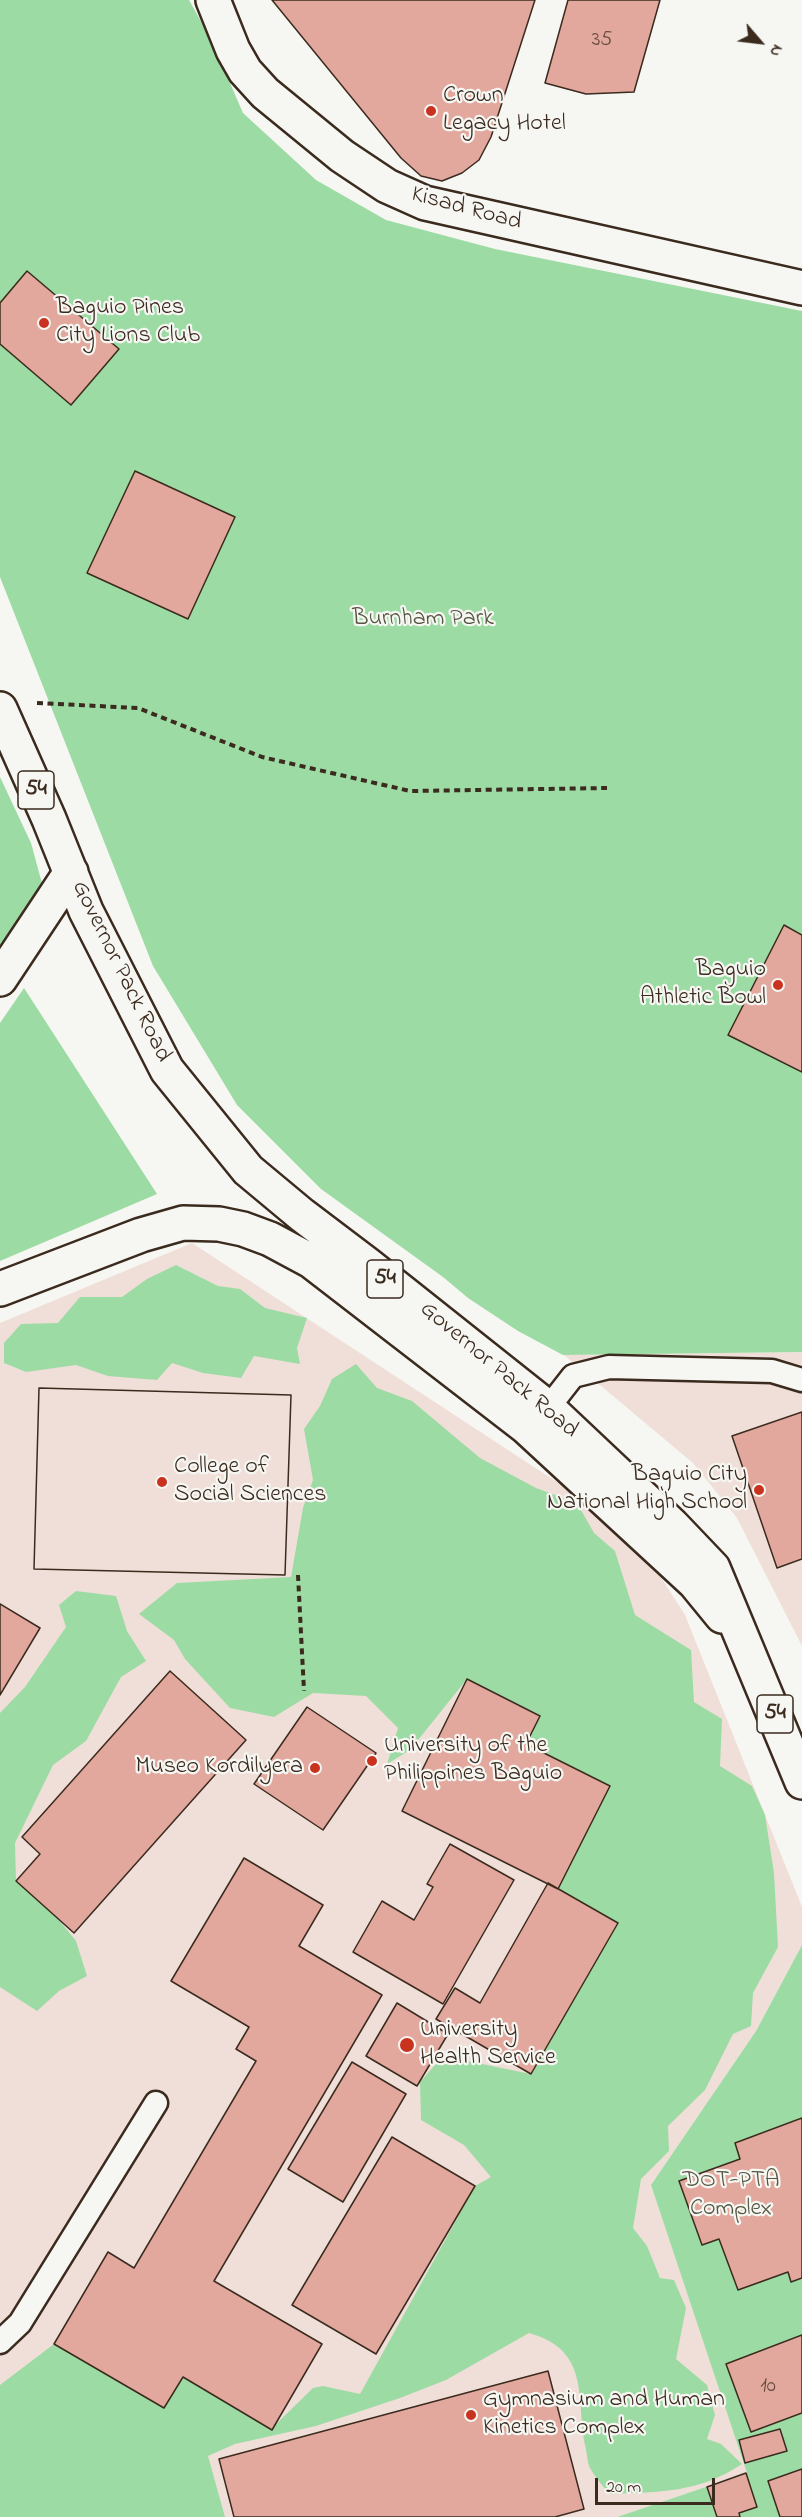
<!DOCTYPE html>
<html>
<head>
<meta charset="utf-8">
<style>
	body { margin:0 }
	#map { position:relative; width:802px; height:2517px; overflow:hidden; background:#f6f6f2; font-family:"Indie Flower",sans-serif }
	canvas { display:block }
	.north { position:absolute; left:730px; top:12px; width:60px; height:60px; -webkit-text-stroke:4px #f6f6f2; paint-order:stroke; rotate:118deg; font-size:16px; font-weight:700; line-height:24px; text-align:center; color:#3b2a1e }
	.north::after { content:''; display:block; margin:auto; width:21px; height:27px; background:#3b2a1e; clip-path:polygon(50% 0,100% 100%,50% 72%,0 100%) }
	.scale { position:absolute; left:595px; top:2478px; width:120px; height:27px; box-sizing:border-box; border:3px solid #3b2a1e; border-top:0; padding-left:8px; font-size:18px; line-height:21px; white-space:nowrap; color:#3b2a1e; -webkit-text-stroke:4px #f6f6f2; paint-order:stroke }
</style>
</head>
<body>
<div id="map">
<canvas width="802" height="2517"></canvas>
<div class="north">N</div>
<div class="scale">20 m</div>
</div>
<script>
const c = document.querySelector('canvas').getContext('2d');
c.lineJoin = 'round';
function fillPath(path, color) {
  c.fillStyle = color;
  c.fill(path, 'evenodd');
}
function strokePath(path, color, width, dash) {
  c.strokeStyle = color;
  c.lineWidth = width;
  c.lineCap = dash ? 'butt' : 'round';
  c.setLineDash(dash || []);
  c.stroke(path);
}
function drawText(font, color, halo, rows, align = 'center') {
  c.font = font + ' "Indie Flower",sans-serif';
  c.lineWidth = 4.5;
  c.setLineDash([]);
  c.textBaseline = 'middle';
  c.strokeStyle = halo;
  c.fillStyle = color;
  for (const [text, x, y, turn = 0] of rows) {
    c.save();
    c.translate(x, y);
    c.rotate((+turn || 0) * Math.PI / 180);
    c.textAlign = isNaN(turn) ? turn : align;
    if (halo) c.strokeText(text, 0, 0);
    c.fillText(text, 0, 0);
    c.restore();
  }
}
fillPath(new Path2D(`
	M192 1243 598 1509 646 1554 685 1615 802 1907V1945L756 2031 651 2185 747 2473 617 2517H0V1323Z
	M802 1352V1646L737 1518 693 1463 564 1355Z`), '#f0dfd8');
fillPath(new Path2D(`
	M0 0H189L211 39 243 113 316 180 386 220 495 249 802 311V1352L563 1355 518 1331 468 1298 443 1277 321 1189 237 1105 153 966 0 577Z
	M0 777 31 843 46 898 0 962Z
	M24 988 157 1194 0 1261V1023Z
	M176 1265 218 1286 240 1289 265 1308 307 1318 297 1348 300 1364 254 1356 241 1378 203 1373 172 1363 157 1380 108 1376 76 1365 26 1372 4 1363V1343L21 1324 58 1323 80 1297H122L147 1279Z
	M356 1364 377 1388 412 1401 480 1458 536 1488 577 1503 594 1533 615 1551 635 1615 691 1650 694 1702 722 1719 720 1766 752 1786 765 1815 774 1873 778 1947 753 1993 751 2026 733 2034 705 2090 668 2126 669 2151 641 2179 633 2228 647 2246 660 2278 674 2280 686 2308 676 2359 707 2385 715 2415 707 2439 721 2444 742 2464C699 2493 659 2492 609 2494 603 2486 595 2477 590 2468 587 2462 587 2452 585 2445 576 2396 590 2350 529 2333L446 2380 400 2398 316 2426 235 2444 208 2456 225 2517H0V2385L54 2344 164 2408 183 2377 271 2429 313 2388 323 2386 360 2394 475 2186 491 2177 464 2145 421 2120 420 2082 443 2056 531 2074 618 1924 558 1889 610 1786 526 1744 540 1715 467 1679 410 1750 387 1764 398 1728 366 1696 313 1693 274 1717 230 1708 185 1659 174 1640 139 1614 177 1583 291 1577 303 1508 313 1480 304 1429 320 1406 332 1379Z
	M76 1591 116 1596 127 1631 146 1661 121 1677 86 1741 53 1765 15 1843 16 1881 58 1919 76 1941 87 1976 59 1991 37 2011 0 1987V1713L25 1687 66 1627 59 1605Z
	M802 1945V2517H617L747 2473 651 2185 756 2031Z`), '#9ddba4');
const building = new Path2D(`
	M272 0H535L491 137 479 160 462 173 442 181 421 176 401 158Z
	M568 0H660L634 92 586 94 545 83Z
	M27 271 119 349 71 405 0 344V303Z
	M135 471 235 517 188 619 87 573Z
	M784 925 802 935V1072L728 1035Z
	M39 1388 291 1395 285 1575 34 1569Z
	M39 1388 291 1395 285 1575 34 1569Z
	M802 1412V1559L777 1568 732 1436Z
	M0 1604 40 1628 0 1695Z
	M170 1671 246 1740 74 1933 16 1881 40 1854 22 1837Z
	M467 1679 540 1716 526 1744 610 1786 558 1889 402 1811Z
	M307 1707 376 1753 323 1830 254 1784Z
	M450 1844 514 1880 443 2004 353 1952 382 1901 414 1920 433 1887 427 1884Z
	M244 1858 323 1905 299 1946 382 1995 214 2281 322 2344 272 2430 183 2377 164 2408 54 2344 108 2252 134 2268 256 2061 236 2049 249 2027 171 1981Z
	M548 1883 618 1923 531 2074 436 2019 455 1988 480 2003Z
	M397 2003 448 2034 417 2086 366 2056Z
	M352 2062 406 2094 343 2202 288 2169Z
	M802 2118V2278L791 2282 788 2272 738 2290 719 2239 702 2245 679 2181 740 2159 735 2143Z
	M392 2137 475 2186 376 2354 292 2305Z
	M802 2335V2413L751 2432 726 2364Z
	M548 2371 584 2509 555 2517H234L219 2459Z
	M780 2429 787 2451 745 2463 739 2440Z
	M802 2469V2517H780L768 2481Z
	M746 2473 757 2507 739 2513 740 2517H717L707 2487Z`);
fillPath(building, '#e2a89d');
strokePath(building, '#3b2a1e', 1.5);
const service = new Path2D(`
	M548 1408 573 1376 609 1367 772 1371 802 1380
	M0 2342 20 2323 156 2103`);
const secondary = new Path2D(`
	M213 0 233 50 245 71 265 93 342 156 387 186 425 203 802 288`);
const trunk = new Path2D(`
	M0 709 49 819 86 911 167 1070 248 1170 302 1215 368 1265 548 1408 672 1525 713 1568 802 1782
	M0 979 71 872
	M0 1289 141 1235 183 1223 219 1224 243 1229 270 1239 311 1261 526 1427 695 1583 722 1616`);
strokePath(service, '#3b2a1e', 27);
strokePath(secondary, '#3b2a1e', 38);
strokePath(trunk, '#3b2a1e', 38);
strokePath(new Path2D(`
	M37 703 138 708 262 757 410 791 607 788
	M298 1575 304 1691`), '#3b2a1e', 4, [6, 4.5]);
strokePath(service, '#f6f6f2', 22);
strokePath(secondary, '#f6f6f2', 33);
strokePath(trunk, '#f6f6f2', 33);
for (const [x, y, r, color] of [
	[431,111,6,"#c8321e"],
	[44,323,6,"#c8321e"],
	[778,985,6,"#c8321e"],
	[162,1482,6,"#c8321e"],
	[759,1490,6,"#c8321e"],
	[372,1761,6,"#c8321e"],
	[315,1768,6,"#c8321e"],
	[407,2045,8,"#c8321e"],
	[471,2415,6,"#c8321e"]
]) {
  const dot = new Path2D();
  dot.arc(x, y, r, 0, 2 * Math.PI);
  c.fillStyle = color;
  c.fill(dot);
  strokePath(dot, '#f6f6f2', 2);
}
drawText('21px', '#654a3e', null, [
	["35",602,42],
	["10",768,2388]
]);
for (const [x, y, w] of [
	[36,790,36],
	[385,1279,36],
	[775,1714,36]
]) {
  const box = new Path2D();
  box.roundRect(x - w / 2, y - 19, w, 38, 4.5);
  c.fillStyle = '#f6f6f2';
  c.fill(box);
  strokePath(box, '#3b2a1e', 1.5);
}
drawText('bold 22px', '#3b2a1e', null, [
	["54",36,790],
	["54",385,1279],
	["54",775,1714]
]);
drawText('24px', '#3b2a1e', '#f6f6f2', [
	["Crown",443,97],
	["Legacy Hotel",443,125],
	["Baguio Pines",56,309],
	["City Lions Club",56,337],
	["Baguio",766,971,"right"],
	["Athletic Bowl",766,999,"right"],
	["College of",174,1468],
	["Social Sciences",174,1496],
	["Baguio City",747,1476,"right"],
	["National High School",747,1504,"right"],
	["University of the",384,1747],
	["Philippines Baguio",384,1775],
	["Museo Kordilyera",303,1768,"right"],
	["University",420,2031],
	["Health Service",420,2059],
	["Gymnasium and Human",483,2401],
	["Kinetics Complex",483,2429]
], 'left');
drawText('24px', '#3b2a1e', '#f6f6f2', [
	["Kisad Road",466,210,15],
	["Governor Pack Road",120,972,64],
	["Governor Pack Road",498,1371,40]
]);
drawText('24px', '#545640', '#f6f6f2', [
	["Burnham Park",423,620],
	["DOT-PTA",731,2182],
	["Complex",731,2210]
]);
</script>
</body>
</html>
